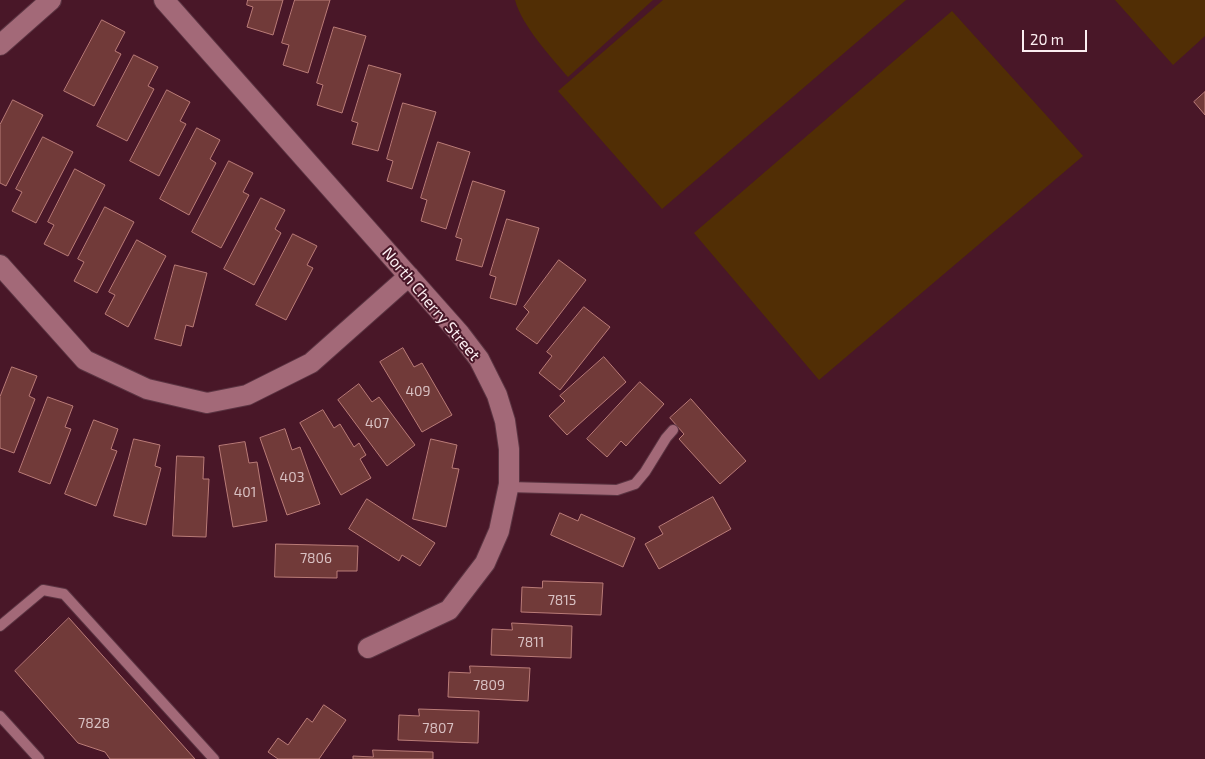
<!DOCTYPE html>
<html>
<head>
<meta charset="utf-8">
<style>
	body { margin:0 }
	#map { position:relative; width:1205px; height:759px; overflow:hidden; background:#491728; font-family:"Exo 2",sans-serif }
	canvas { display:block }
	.scale { position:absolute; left:1022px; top:30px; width:65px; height:22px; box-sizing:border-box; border:2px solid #fceef1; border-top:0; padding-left:6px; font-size:15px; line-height:18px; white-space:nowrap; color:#fceef1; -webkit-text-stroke:4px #491728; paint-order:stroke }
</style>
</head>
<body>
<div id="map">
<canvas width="1205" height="759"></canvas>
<div class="scale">20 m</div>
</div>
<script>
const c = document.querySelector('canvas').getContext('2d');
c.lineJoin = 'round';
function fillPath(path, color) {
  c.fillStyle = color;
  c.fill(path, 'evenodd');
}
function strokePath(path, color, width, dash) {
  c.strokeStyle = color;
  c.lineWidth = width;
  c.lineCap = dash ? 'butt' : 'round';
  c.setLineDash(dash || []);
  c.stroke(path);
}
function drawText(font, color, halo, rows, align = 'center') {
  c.font = font + ' "Exo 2",sans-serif';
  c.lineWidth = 4;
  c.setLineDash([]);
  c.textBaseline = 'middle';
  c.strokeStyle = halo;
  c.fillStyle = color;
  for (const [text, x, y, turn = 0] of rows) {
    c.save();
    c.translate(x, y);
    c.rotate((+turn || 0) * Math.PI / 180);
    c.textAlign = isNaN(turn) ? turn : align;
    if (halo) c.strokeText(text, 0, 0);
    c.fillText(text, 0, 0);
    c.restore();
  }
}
fillPath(new Path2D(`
	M515 0H653L568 77C551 57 522 26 515 0Z
	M663 0H906L662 209 558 91Z
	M1115 0H1205V36L1173 65Z
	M952 11 1083 156 819 380 694 233Z`), '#512e05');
const building = new Path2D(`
	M248 0H283L273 35 247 27 253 7 247 5Z
	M295 0H330L308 73 283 65 289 45 282 43Z
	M102 20 125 32 115 51 121 54 94 106 64 91Z
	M334 27 366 36 342 113 317 105 323 85 317 83Z
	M134 55 158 67 148 86 154 89 127 141 97 126Z
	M369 65 401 74 378 151 352 144 358 123 352 121Z
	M167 90 190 102 180 121 186 124 159 176 130 161Z
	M1205 92V115L1194 102Z
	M13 100 43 115 6 186 0 183V125Z
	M403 103 436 112 412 189 387 181 393 161 387 159Z
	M197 128 220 140 210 159 216 163 189 215 160 199Z
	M43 137 73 152 36 223 12 211 22 192 16 189Z
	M438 142 470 152 446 229 421 221 427 200 421 198Z
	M229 161 253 173 243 192 249 195 221 248 192 232Z
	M75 169 105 185 68 256 44 244 54 225 48 222Z
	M473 181 505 191 482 267 456 260 462 239 456 237Z
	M261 198 285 210 275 229 281 233 254 285 224 269Z
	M105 207 134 222 97 293 74 281 84 262 78 259Z
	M507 219 539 228 516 305 490 298 496 277 490 275Z
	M293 234 317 246 307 265 313 268 286 320 256 305Z
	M137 240 166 256 128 327 105 314 115 295 109 292Z
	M559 260 586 280 537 344 516 329 529 312 524 307Z
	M175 265 207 273 193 327 186 325 181 346 155 339Z
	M584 307 610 327 560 390 539 373 552 356 547 352Z
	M403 348 414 367 422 363 452 415 422 432 380 362Z
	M604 357 626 382 567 435 549 416 565 401 560 396Z
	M12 367 37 376 29 396 35 399 14 453 0 448V397Z
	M640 382 664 404 626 446 621 441 607 457 587 439Z
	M359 384 372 402 379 397 415 445 387 466 338 400Z
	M48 397 73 406 65 427 71 429 50 484 19 472Z
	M691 399 746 461 720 484 679 439 684 434 670 418Z
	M323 410 334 428 340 424 354 447 359 443 366 455 360 459 371 478 341 495 300 423Z
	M94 420 118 429 111 449 117 451 96 506 65 494Z
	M285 429 292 450 300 447 320 504 287 515 260 438Z
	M134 439 160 445 155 466 161 468 146 525 114 516Z
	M431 439 457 445 452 468 459 469 446 527 413 519Z
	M245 442 249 463 257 462 267 521 233 527 219 446Z
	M177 456 204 457 203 479H209L206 537 173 536Z
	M713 497 731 529 659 569 645 544 663 534 659 527Z
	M367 499 435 543 420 566 402 555 399 561 349 529Z
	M560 513 578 521 581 514 635 538 623 567 551 535Z
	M276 544 358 546 357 571H337V578L275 577Z
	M543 581 603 583 601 615 521 612 522 587 542 588Z
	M69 618 195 759H110L105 752 78 743 15 671Z
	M512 623 572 626 571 658 491 655 492 629 512 630Z
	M470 666 530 668 528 701 448 697 449 672 470 673Z
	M324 705 346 720 319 759H278L268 752 278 738 288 745 307 718 312 722Z
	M419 709 479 711 478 743 398 740 399 715 419 716Z
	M373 750 433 752V759H353V756L373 757Z`);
fillPath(building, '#713a39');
strokePath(building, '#ba7c78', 1);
const lane = new Path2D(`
	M509 487 617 490 635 484 645 472 666 438 673 430
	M0 626 43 590 64 594 214 759
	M0 716 39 759`);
const street = new Path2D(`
	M164 0 460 334 479 359 497 395 505 421 509 449V484L499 531 485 563 449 610 368 648
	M0 45 51 0
	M0 265 85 360 147 389 207 403 247 395 311 363 409 276`);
strokePath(lane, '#5b3442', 12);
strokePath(street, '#5b3442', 22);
strokePath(lane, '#a36978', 10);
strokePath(street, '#a36978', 20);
drawText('14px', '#d9c1c3', null, [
	["409",418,391],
	["407",377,423],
	["403",292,477],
	["401",245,492],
	["7806",316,558],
	["7815",562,600],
	["7811",531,642],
	["7809",489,685],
	["7828",94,723],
	["7807",438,728]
]);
drawText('16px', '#fceef1', '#491728', [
	["North Cherry Street",431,304,50]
]);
</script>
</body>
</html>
